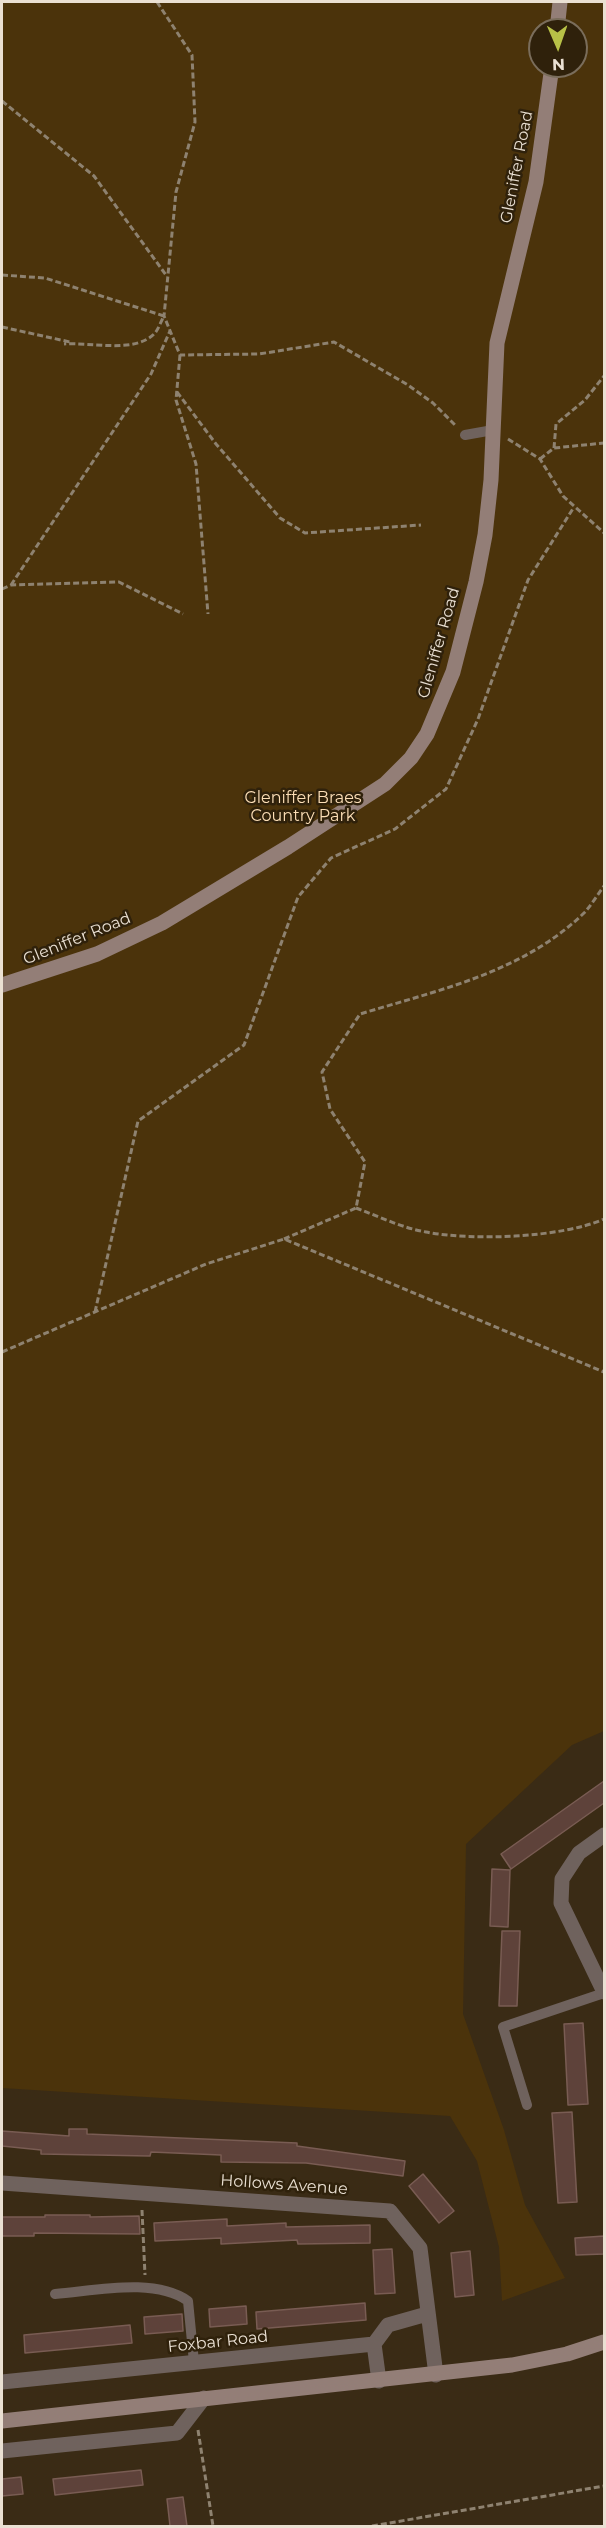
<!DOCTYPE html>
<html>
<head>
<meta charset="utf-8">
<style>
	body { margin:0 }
	#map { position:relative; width:606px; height:2528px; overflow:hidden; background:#3a2b15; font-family:Montserrat,sans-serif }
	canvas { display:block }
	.frame { position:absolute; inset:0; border:3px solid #eae0d3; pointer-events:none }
	.north { position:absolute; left:528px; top:18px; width:60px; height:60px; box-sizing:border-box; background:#2f210b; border:2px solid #7a6d5b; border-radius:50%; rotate:178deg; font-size:16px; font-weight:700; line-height:24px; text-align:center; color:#eae0d3 }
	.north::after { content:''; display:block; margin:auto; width:21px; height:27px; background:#b8c147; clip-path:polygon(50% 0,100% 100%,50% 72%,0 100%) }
</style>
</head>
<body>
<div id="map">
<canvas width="606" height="2528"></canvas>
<div class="frame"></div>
<div class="north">N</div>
</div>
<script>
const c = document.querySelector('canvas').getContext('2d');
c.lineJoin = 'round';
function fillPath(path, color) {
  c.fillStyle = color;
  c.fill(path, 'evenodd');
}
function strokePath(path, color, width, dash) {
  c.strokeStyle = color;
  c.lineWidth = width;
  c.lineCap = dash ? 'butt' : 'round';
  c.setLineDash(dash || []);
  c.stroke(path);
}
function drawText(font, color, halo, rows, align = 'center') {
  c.font = font + ' Montserrat,sans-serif';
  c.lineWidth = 5;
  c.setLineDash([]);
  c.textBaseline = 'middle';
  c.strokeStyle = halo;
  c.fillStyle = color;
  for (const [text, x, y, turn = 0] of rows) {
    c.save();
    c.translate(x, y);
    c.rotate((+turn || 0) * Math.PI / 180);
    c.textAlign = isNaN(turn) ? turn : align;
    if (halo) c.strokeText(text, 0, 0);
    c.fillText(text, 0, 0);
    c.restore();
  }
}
fillPath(new Path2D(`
	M2 2H604V1731L572 1745 466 1844 463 2014 504 2130 525 2205 565 2278 502 2301 499 2247 477 2161 450 2116 2 2088ZM540 30H576V66H540Z`), '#4b330b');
const building = new Path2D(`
	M604 1781V1803L511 1869 501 1854Z
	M492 1869 510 1870 508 1927 490 1926Z
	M502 1931H520L517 2006H499Z
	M583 2023 588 2104 568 2105 564 2024Z
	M572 2112 577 2202 558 2203 552 2113Z
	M69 2129H87V2134L297 2143V2146L405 2161 403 2176 306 2163 221 2162V2155L151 2152 150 2156 41 2154V2150L2 2146V2131L69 2136Z
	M423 2174 454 2211 439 2223 409 2186Z
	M45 2215H90V2217L139 2216 140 2234 34 2233V2236H2V2217H45Z
	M227 2219V2226L286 2223V2227L370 2225V2243L298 2244 297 2240 221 2244V2238L155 2241 154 2223Z
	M604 2236V2254L576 2255 575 2238Z
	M392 2249 395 2293 375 2294 373 2250Z
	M470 2251 474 2295 455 2297 451 2253Z
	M365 2303 366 2320 257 2329 256 2312Z
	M246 2306 247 2324 210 2327 209 2309Z
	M182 2314 183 2331 145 2334 144 2317Z
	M130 2325 132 2343 25 2353 24 2335Z
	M141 2470 143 2485 55 2495 53 2479Z
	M21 2477 23 2494 2 2496V2479Z
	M183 2497 187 2526H170L167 2499Z`);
fillPath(building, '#5e423a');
strokePath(building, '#795c53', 1.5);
strokePath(new Path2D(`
	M157 2 192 55 195 122 176 192 164 316 180 355 259 354 334 342 408 385 433 403 455 425
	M2 101 94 176 166 275
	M2 275 45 278 164 316C161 321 159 328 155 333 136 354 90 342 64 344
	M2 327 70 342
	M180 355 176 400 196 464 208 614
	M177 392 216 444 280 518 305 533 421 525
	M508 439 540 459 563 496 604 533
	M554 448 556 424 585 400 604 376
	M540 459 554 448 604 443
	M11 585 151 374 170 331
	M2 589 11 585 119 582 183 614
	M356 1208C378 1216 402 1228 426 1232 472 1241 561 1238 604 1219
	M284 1239 356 1208 365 1162 330 1109 322 1072 360 1014C439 990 524 972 585 912 592 904 598 894 604 886
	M95 1312 138 1121 244 1045 298 897 331 858 395 829 446 789 478 719 528 580 574 507
	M2 1352 206 1264 284 1239 604 1372
	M142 2210 145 2275
	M198 2430 213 2526
	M372 2526 604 2486`), '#8e8270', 3, [6, 3]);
strokePath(new Path2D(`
	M465 435 493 430
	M527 2105 503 2027 604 1993
	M55 2294C95 2291 154 2277 188 2301L194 2362`), '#6f625d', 10);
strokePath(new Path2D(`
	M604 1835 579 1853 562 1879 561 1903 604 1992
	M2 2183 390 2211 420 2248 436 2375
	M374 2344 379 2381
	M2 2382 374 2344 388 2325 427 2314
	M2 2451 177 2433 204 2398`), '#6f625d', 15);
strokePath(new Path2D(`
	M557 30 560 2
	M2 985 97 954 162 923 288 847 385 784 411 758 427 734 453 672 476 582 485 535 491 480 497 343 536 182 552 66
	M2 2421 512 2365 567 2354 604 2342`), '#937e77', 15);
drawText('16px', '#eae0d3', '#2f210b', [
	["Gleniffer Road",517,167,-79],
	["Gleniffer Road",439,643,-74],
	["Gleniffer Road",77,939,-22],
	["Hollows Avenue",284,2185,4],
	["Foxbar Road",218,2342,-6]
]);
drawText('16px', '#fddfb7', '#2f210b', [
	["Gleniffer Braes",303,798],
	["Country Park",303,816]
]);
</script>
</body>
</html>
